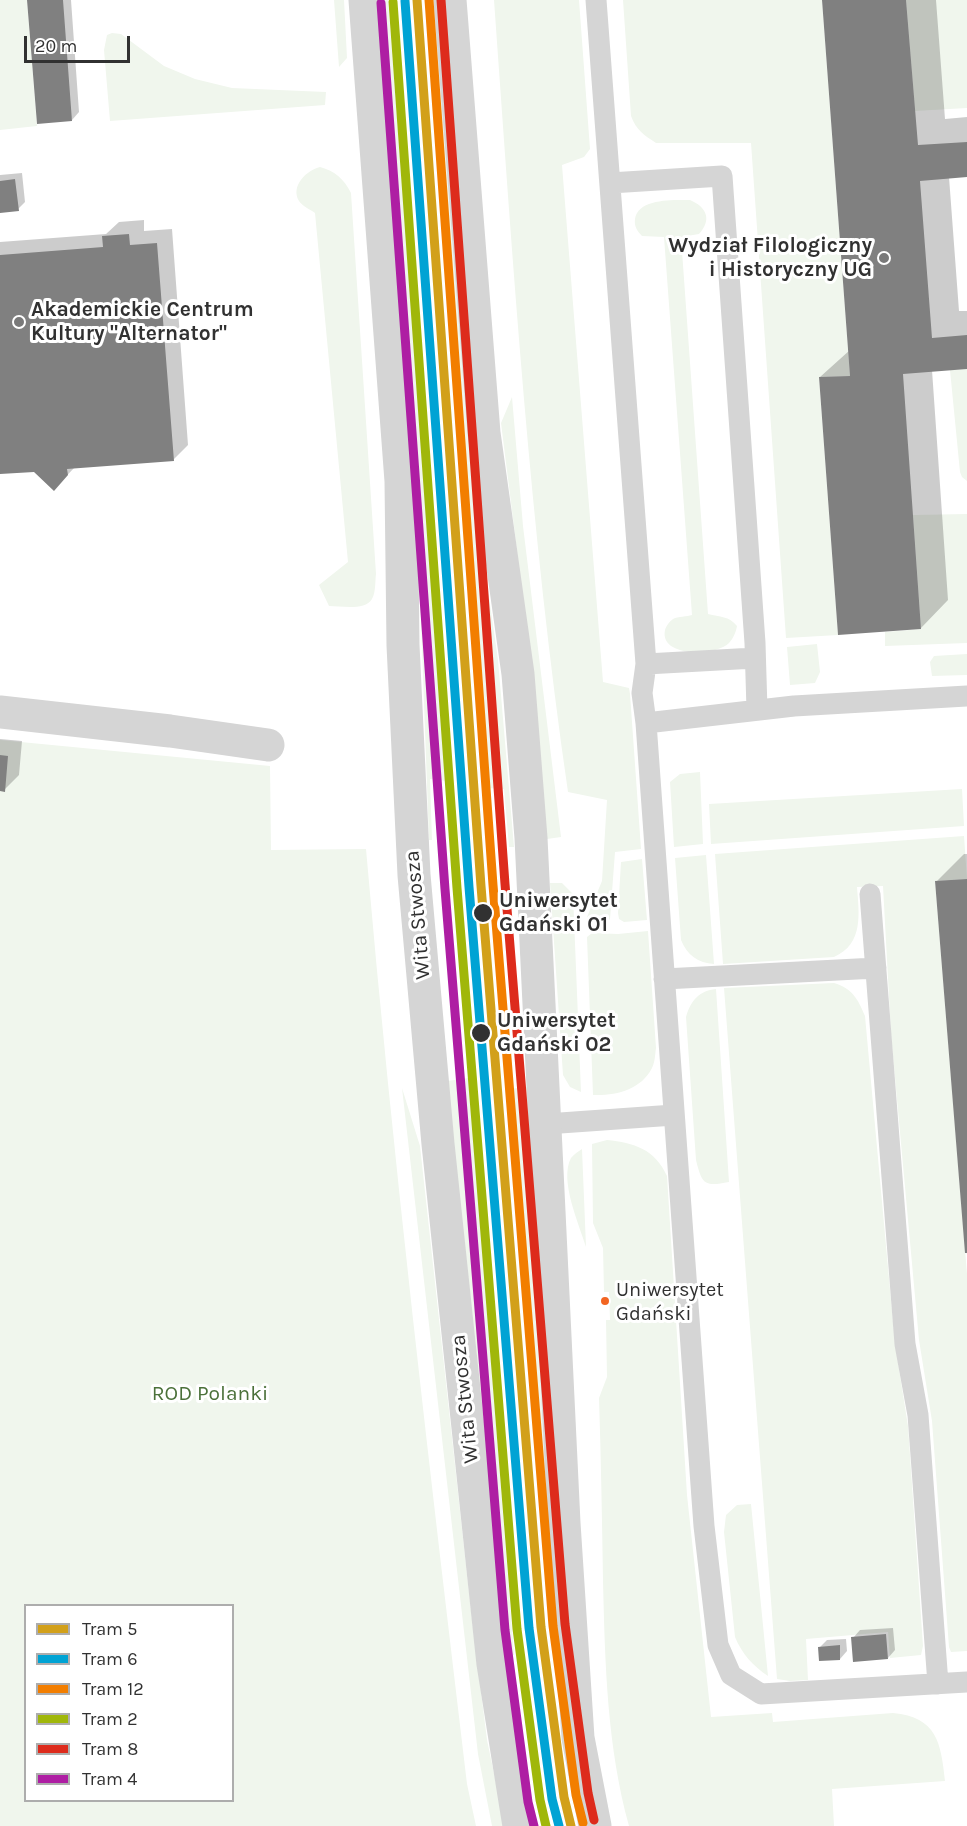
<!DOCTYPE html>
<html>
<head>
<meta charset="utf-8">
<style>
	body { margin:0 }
	#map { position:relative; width:967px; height:1826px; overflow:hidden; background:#fff; font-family:Karla,sans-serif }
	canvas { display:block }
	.legend { position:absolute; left:24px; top:1604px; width:210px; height:198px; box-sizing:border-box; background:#fff; border:2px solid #adadad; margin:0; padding:8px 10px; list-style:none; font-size:18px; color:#313131 }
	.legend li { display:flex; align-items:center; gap:12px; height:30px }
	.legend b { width:30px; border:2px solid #adadad }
	.scale { position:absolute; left:24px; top:36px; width:106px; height:27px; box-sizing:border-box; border:3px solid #313131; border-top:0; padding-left:8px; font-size:18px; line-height:21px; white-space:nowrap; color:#313131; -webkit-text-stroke:4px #fff; paint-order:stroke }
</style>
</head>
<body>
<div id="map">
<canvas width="967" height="1826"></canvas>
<ul class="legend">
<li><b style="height:8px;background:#d2a01a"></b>Tram 5</li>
<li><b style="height:8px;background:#00a3d4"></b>Tram 6</li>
<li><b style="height:8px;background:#f27e00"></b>Tram 12</li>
<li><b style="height:8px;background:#a0b70a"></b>Tram 2</li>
<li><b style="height:8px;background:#dd2b1c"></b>Tram 8</li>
<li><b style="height:8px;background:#ae1ea3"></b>Tram 4</li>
</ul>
<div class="scale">20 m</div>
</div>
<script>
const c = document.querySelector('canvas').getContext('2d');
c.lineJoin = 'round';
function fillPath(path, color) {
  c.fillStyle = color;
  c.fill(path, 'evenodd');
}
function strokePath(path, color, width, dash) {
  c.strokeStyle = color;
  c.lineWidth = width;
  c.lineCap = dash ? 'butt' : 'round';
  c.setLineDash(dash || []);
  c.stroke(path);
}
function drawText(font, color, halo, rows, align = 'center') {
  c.font = font + ' Karla,sans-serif';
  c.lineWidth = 6;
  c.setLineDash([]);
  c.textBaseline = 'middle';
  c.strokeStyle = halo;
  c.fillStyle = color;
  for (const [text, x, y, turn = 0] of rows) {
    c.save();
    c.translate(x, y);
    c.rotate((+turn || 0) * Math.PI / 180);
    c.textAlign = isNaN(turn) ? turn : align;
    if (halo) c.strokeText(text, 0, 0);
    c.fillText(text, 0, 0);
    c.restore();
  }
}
fillPath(new Path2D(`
	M0 0H27L37 126 0 130Z
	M334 0H344L347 58 339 67Z
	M380 0H388L448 781 430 779 432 840H429L415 455Z
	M427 0H436L473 486 498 660 514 847H509L504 789 486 788Z
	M494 0H579L590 149 584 157 562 165 603 682 629 688 630 694 641 849 615 852 610 919 607 922 591 921 587 917 602 881 607 800 568 792C530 530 513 265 494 0Z
	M623 0H822L850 376 819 377 838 635 786 638 751 143H656C644 135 636 130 631 116Z
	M906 0H967V108L915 111Z
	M112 33 121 34 164 66 195 79 232 88 326 92 325 105 110 121 104 50 107 35Z
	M320 167C335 171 344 179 351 193L376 574C375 581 376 592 372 599 365 611 341 606 329 606L319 585 348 562 315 213C311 210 302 206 299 201 290 186 307 170 320 167Z
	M690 200C707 207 712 220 699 234L681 237 708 614C720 617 729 616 737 626 736 632 733 639 729 643 717 656 659 658 665 630 666 626 670 621 673 619 678 616 687 617 692 615L664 237 642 236C637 231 634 226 635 219 638 198 674 200 690 200Z
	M967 369V481L962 477 960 472 950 370Z
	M512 397 523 526 561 837 547 839 532 670 501 423Z
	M967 514V643L885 646V632L921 629 913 515Z
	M817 644 820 672 815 683 790 685 787 647Z
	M967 654V675L932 676 930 662 934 656Z
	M0 740 270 766 271 850 366 849C393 1161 430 1472 467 1784L476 1826H0ZM26 1606H232V1800H26Z
	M700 772 703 844 674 847 670 782 680 774Z
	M962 789 964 826 711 844 709 804Z
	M964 836 967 879 935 881 967 1274V1651L951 1652 949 1647 932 1421 919 1340 891 1034 883 886 857 887C859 913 864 944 834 957L723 964 715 854Z
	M706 855 714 964C698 963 687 955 681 940L675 858Z
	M642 859 647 920 624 922 619 919 618 913 621 862Z
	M550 883H562L573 894 581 1092 570 1087 563 1075Z
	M648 931 656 1048C655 1055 655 1062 652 1068 641 1090 615 1096 593 1095L587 937 592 933 618 934Z
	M834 983C852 988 858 999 865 1016L895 1344 908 1426 923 1646 921 1655 890 1658 888 1632 806 1639 808 1680 790 1681 777 1679 724 988Z
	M716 989 729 1182C704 1187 702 1184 696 1160L686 1017C691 1000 699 991 716 989Z
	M469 1078 514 1655H509L447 1081Z
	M528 1087 539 1298 551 1607H548L509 1089Z
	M402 1088 420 1146 472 1620 487 1740 505 1826H492L478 1754Z
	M607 1140C634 1143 655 1149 667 1176L687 1495 711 1717 772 1713 773 1722 893 1713C937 1717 941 1743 945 1781L832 1789 834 1826H629C607 1746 605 1664 603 1581 602 1520 601 1459 599 1398L607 1377 606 1320H610L609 1292H604L603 1248 593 1223 592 1144Z
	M582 1149 586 1247C579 1224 559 1180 571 1158 574 1154 579 1151 582 1149Z
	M751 1504 768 1676C753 1666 742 1654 735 1637L724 1532 726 1515 737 1505Z`), '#f0f6ed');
fillPath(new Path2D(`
	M29 0H71L79 112 72 120Z
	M824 0H936L945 119 967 117V176L949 177 959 311H967V367L932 370 948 600 921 628 820 377 850 350Z
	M22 173 25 202 18 209 0 211V175Z
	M144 220V231L172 229 188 445 173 460 75 467 54 489 35 470 0 473V242L106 234 119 222Z
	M0 739 22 741 19 775 4 790H0Z
	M964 854H967V1255L937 881Z
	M893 1628 895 1650 888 1658 853 1638 860 1630Z
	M846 1639 847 1651 840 1659 820 1647 827 1640Z`), '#0003');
fillPath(new Path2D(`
	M27 0H63L72 121 37 124Z
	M822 0H906L918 145 967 142V177L920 181 932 338 967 335V369L903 374 921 629 838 635 819 377 850 376Z
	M15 179 19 211 0 213V181Z
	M129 234 130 245 157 243 174 461 67 469 68 475 54 491 34 472 0 474V255L103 247 102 236Z
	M0 755 8 756 5 792 0 791Z
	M967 879V1253H965L935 881Z
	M886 1634 888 1659 853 1662 851 1637Z
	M840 1645V1660L819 1661 818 1647Z`), '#808080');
strokePath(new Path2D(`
	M596 0 646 664 642 693 646 723 704 1526 718 1645 731 1675 761 1694 967 1682
	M610 183 722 176 755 643 757 710
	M646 664 755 658
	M646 723 794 706 967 696
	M870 894 905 1344 918 1415 938 1684
	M664 979 876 968
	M546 1124 674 1115`), '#d5d5d5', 21);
strokePath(new Path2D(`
	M0 712 170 731 268 745`), '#d5d5d5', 33);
strokePath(new Path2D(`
	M365 0 401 481 403 645 414 875 438 1144 493 1664 519 1826
	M450 0 484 433 518 674 531 838 564 1523 578 1738 595 1826`), '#d5d5d5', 33);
strokePath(new Path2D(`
	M417 0 481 886 541 1627 564 1797 571 1826`), '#d2a01a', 9);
strokePath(new Path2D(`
	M405 1 469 887 529 1628 552 1799 559 1826`), '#00a3d4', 9);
strokePath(new Path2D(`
	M429 0 493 885 553 1626 576 1795 583 1823`), '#f27e00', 9);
strokePath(new Path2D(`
	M393 2 457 888 517 1629 540 1800 546 1826`), '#a0b70a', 9);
strokePath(new Path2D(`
	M441 0 505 884 565 1624 588 1793 594 1820`), '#dd2b1c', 9);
strokePath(new Path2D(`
	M381 3 445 889 505 1630 528 1802 534 1826`), '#ae1ea3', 9);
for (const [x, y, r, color] of [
	[884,258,6,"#797979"],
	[19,322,6,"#797979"],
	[483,913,10,"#313131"],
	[481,1033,10,"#313131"],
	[605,1301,5,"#f26522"]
]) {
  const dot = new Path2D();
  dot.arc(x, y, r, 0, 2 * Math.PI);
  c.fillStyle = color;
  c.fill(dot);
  strokePath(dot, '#fff', 2);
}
drawText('20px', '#313131', '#fff', [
	["Uniwersytet",616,1290],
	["Gdański",616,1314]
], 'left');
drawText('bold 21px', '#313131', '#fff', [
	["Wydział Filologiczny",872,246],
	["i Historyczny UG",872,270],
	["Akademickie Centrum",31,310,"left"],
	["Kultury \"Alternator\"",31,334,"left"]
], 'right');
drawText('bold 21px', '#313131', '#fff', [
	["Uniwersytet",499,901],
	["Gdański 01",499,925],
	["Uniwersytet",497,1021],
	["Gdański 02",497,1045]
], 'left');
drawText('21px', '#313131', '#fff', [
	["Wita Stwosza",418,915,-95],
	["Wita Stwosza",465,1399,-96]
]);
drawText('21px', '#4b713a', '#fff', [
	["ROD Polanki",210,1394]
]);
</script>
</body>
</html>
